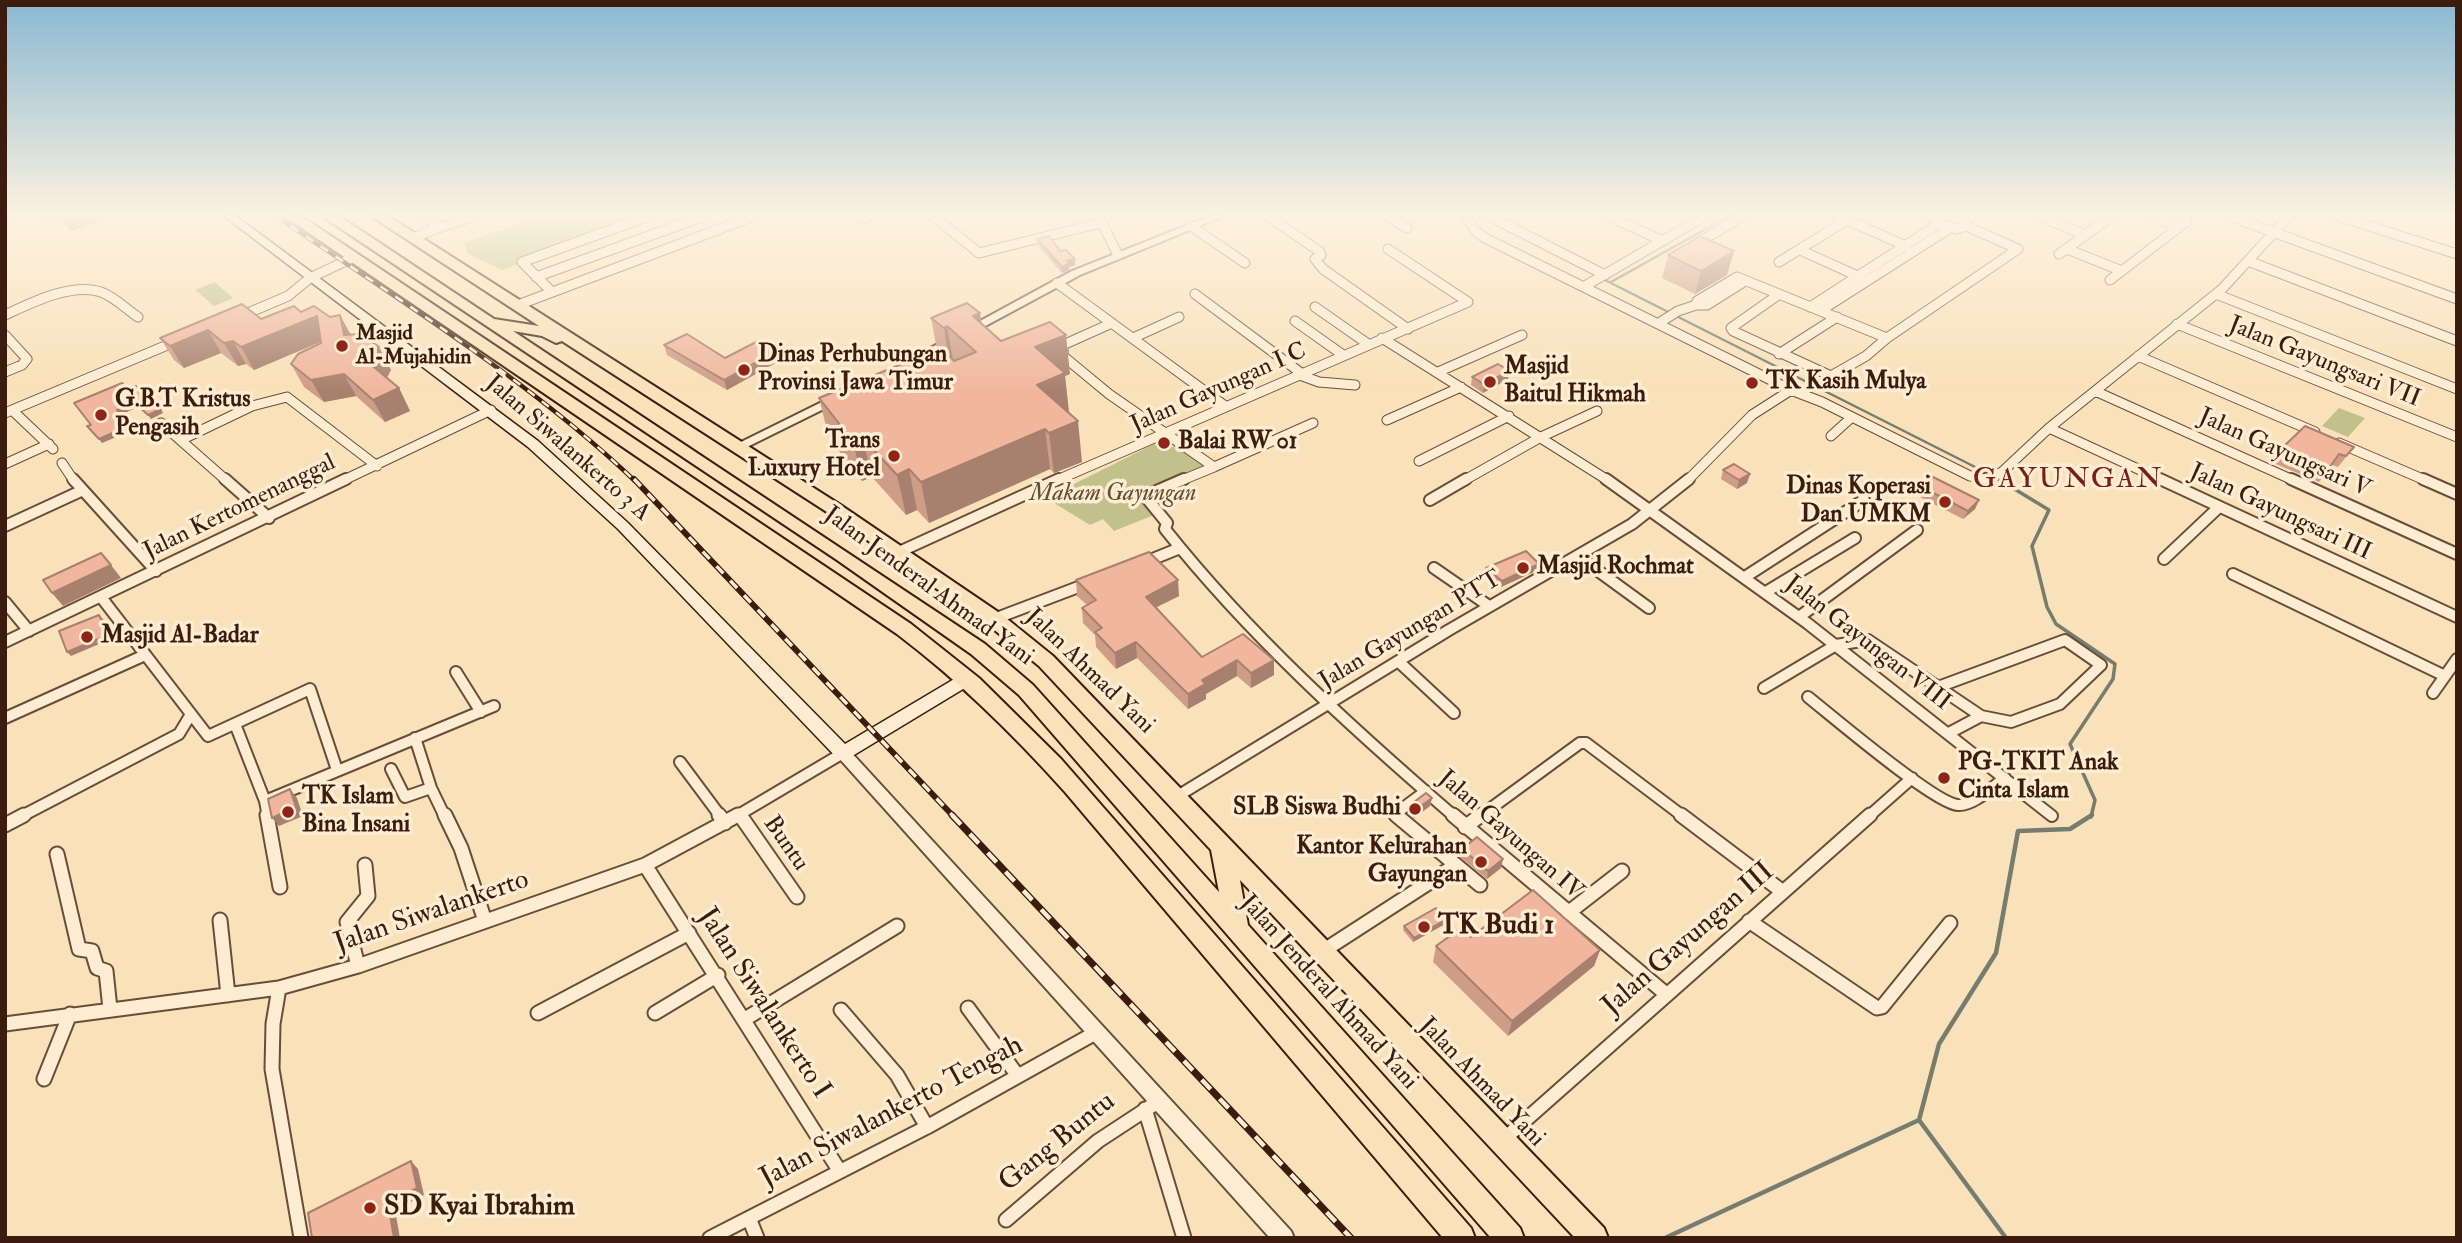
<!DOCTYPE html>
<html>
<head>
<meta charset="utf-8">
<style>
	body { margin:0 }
	#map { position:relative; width:2462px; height:1243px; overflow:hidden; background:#f9e1b9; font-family:"IM FELL Double Pica",serif }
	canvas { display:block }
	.frame { position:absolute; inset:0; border:7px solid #3b1c0e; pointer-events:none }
</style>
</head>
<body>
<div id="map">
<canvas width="2462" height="1243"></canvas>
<div class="frame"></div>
</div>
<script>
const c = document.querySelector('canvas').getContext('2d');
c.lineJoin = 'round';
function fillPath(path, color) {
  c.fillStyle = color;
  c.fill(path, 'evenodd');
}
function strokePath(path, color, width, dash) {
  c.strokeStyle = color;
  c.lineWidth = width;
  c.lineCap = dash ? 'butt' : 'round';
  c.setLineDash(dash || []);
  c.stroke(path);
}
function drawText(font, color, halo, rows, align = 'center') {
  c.font = font + ' "IM FELL Double Pica",serif';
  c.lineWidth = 7;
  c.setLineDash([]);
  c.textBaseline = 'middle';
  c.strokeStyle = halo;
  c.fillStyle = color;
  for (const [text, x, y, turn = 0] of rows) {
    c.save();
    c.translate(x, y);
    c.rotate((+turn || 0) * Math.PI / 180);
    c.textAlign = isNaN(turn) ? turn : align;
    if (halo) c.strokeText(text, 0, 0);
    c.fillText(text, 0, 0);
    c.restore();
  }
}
fillPath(new Path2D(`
	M538 216H651L502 270 468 254 464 243Z
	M215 282 233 298 214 306 195 290Z
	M2339 408 2365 418 2348 437 2322 426Z
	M1154 444 1163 450 1177 445 1209 467 1140 495 1154 515 1114 531 1103 519 1090 525 1046 498Z`), '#c2c18c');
strokePath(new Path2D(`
	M340 216 469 302
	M1603 279 1989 474
	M1611 282 1729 216
	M1996 478 2001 481`), '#767d6f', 2.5);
strokePath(new Path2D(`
	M1998 479 2049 510 2032 546 2047 607 2056 624 2115 664 2113 679 2070 744 2095 800 2091 817`), '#767d6f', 3.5);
strokePath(new Path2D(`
	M1919 1120 2006 1238
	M1665 1238 1919 1120 1939 1044 1996 953 2018 831 2070 829 2092 815`), '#767d6f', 4.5);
const minorFar2 = new Path2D(`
	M425 216 438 228 474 216
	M933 216 979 253 1101 223
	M1268 216 1319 251 1321 255 1315 259 1323 269 1408 329
	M1387 216 1407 228
	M1466 216 1475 231 1485 238 1791 390 1822 402 1970 476 1987 480 2002 472 2049 428 2222 289 2289 216
	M1489 216 1605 275
	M1608 216 1663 241
	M1838 216 1906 246
	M1928 216 1939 220
	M2039 216 2086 235
	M2150 216 2178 227
	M2229 216 2457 299
	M2338 216 2457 254
	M1099 217 1118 255
	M862 219 869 216
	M1944 225 1956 229 1966 226 1964 220 1955 216
	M1191 226 1245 263
	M413 238 438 228
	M1702 240 1744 216
	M2067 249 2122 271
	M1800 250 1862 278
	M2059 254 2112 216
	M2248 261 2457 341
	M1779 262 1847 220
	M536 277 704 216
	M2110 280 2187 221
	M1057 283 1225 406
	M1585 286 1705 216
	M551 291 522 262 649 216
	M1195 294 1301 373
	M2216 294 2457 389
	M1778 295 1731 328 1733 331 1831 376 1866 356 1887 338
	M518 305 754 216
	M1696 305H1707L1745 281
	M1315 307 1368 344
	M1810 307 1940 223
	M1820 311 1950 228
	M5 315C31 303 72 282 101 292 115 297 126 309 138 317
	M241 316 288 296 310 278 352 258
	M1295 321 1343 355
	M1112 323 1063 345V356L1109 394 1214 467 1313 423
	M1659 323 1678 311 1696 305 1697 301 1737 277 1887 338 2018 249 1966 226
	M2177 324 2457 437
	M5 335 27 359 22 365 5 372
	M1133 338 1179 317
	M1382 338 1609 481
	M1779 354 1837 317
	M2138 356 2315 432
	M1438 372 1522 335
	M1297 374 1319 382 1355 385
	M2095 391 2295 481
	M12 410 53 449
	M5 413 177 341
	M1387 420 1461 387
	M161 423 227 481
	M2049 428 2164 481
	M1831 436 1852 417
	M181 440 252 406 287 397 377 466
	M2339 443 2427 481
	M1419 461 1509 416
	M62 463 74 481
	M5 464 49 444
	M342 481 491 410
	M1055 481 1468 302 1388 249
	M1180 481 1214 467
	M1463 481 1541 437 1597 411
	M1687 481 1752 415 1791 390`);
const minorFar1 = new Path2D(`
	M73 479 156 571
	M225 479 269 518
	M1184 479 1145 496 1167 523 1165 529C1250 636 1352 728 1455 817
	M1606 479 1807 623 2052 816
	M1985 479H1988
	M2160 479 2457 617
	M2291 479 2457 554
	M2423 479 2457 494
	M1430 500 1466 479
	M5 526 81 491
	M899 552 1059 479
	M1579 557 1649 608
	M2164 559 2218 508
	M1143 563 1180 548
	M1434 568 1489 606
	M2233 574 2445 676
	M1745 577 1864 500
	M1766 592 1855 538
	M101 597 208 736 310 689 337 770
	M5 602 29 631
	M1799 617 1917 530
	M994 619 1089 583
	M2065 640 2101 665 2060 704 2011 722 1981 716 1938 687Z
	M5 642 346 479
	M1399 662 1454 713
	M456 672 481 712
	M1764 688 1836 645 1868 640 1938 687
	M2433 693 2457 659
	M1808 697C1832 716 1935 804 1958 805 1974 806 1993 786 2005 778
	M5 718 145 655
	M235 724 265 801
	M1949 733 1981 716
	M415 738 431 788 445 817
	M680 762 721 817
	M391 769 405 797 431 788
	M1176 797 1449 630 1632 524 1689 479
	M739 814 741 817
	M20 817 179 734 191 714
	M268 817 265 801 494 706
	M735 817 843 753
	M1399 817 1395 814 1426 791
	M1479 817 1580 743H1586L1684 817
	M1868 817 1912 778`);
const minor = new Path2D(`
	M267 815 280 887
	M445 815 461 848 485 921
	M719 815 725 823
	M740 815 797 897
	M1396 815 1456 865
	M1453 815 1666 994
	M1681 815 1783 892
	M5 825 24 815
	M1465 827 1481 815
	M57 854 79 949 92 951 97 968 106 971 110 1009
	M645 865 839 1170
	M1568 913 1622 871
	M220 920 228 995
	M1749 921 1877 1008 1882 1007 1950 923
	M1320 953 1456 865 1480 885
	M358 966 347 922 368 896 365 865
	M279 988 273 1024 272 1069 301 1238
	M968 1008 1018 1076
	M841 1010 897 1075 927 1127
	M538 1013 689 933
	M655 1013 718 975
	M745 1019 897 926
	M5 1024 279 988 358 966 645 865 738 815
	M44 1079 70 1014
	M1145 1109 1184 1238
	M1503 1140 1870 815
	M749 1218 757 1238
	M1006 1220 1098 1141 1159 1101
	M710 1238 927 1127 1097 1032`);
const tertiary = new Path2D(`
	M1210 216H1224L1080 275 911 366 907 367 901 364 1072 271Z
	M836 395 842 399 840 401 743 449 739 450 733 446Z
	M843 747 848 749 1291 1231 1294 1238H1270L838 757 835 753 838 749Z`);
const secondary = new Path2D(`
	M224 216H236L538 441 628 523 845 744 961 675H973L975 679 973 683 849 758H837L618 529 528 447Z`);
const trunk = new Path2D(`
	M284 216H301L911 624 979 678 1061 759 1471 1228 1475 1238H1443L1065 792C1013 734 959 681 897 634Z
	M322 216H339L494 319 539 326 371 216H388L842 506 1001 614 1053 656 1604 1228 1608 1238H1575L1240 880 1248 925 1520 1228 1524 1238H1491L1019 695 971 654 837 560ZM513 331 542 336 556 343 562 341 830 514 987 624 1039 666 1211 850 1219 892 1033 685 985 644Z`);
strokePath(minorFar2, '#6a4d39', 11);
strokePath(minorFar1, '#6a4d39', 14);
strokePath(minor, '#6a4d39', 17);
strokePath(tertiary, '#6a4d39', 4);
strokePath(secondary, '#3b1c0e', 3);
strokePath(trunk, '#3b1c0e', 4);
strokePath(minorFar2, '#fbecd2', 9);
strokePath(minorFar1, '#fbecd2', 10);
strokePath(minor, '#fbecd2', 13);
fillPath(tertiary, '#fbecd2');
fillPath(secondary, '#fbecd2');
fillPath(trunk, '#f9e1b9');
const railFar2 = new Path2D(`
	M276 216C398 300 528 379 635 481`);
const railFar1 = new Path2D(`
	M634 479 954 817`);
const rail = new Path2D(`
	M952 815 1351 1238`);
strokePath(railFar2, '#3b1c0e', 4.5);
strokePath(railFar1, '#3b1c0e', 6);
strokePath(rail, '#3b1c0e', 7);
strokePath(railFar2, '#fbecd2', 2.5, [9]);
strokePath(railFar1, '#fbecd2', 3.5, [10]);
strokePath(rail, '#fbecd2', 4.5, [13]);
fillPath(new Path2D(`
	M58 216H95L98 222 71 231Z
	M1037 239 1075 259V265L1069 267V270L1062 273 1038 246Z
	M1734 251 1727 275 1695 294 1662 278 1668 255Z
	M931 318 982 324 1001 341 1070 374 1065 376 1069 413 1082 462 1054 473 1050 469 929 523 917 510 906 515 872 477 862 481 829 438 819 398 937 350Z
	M261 319 351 335 391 370 387 378 399 388 410 411 385 422 356 396 324 402 304 387 291 364 321 343V342L254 370 246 364 238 366 221 353 184 368 174 360 160 338Z
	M664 345 725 358 776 351 779 361 727 390 667 355Z
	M1472 377 1508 379 1483 393 1471 385Z
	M2354 447 2338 467 2332 465 2319 482 2271 462 2279 451Z
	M1723 470 1747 483 1737 489 1721 479Z
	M1920 486 1979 500 1975 509 1963 519 1916 495Z
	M1539 564 1538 570 1501 587 1485 574 1486 568Z
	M1076 580 1179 596 1156 607 1202 657 1243 634 1274 675 1251 688 1237 676 1206 694V699L1188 709 1137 658 1116 669 1096 647 1095 635 1083 623 1082 608 1087 605 1077 596Z
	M1432 798 1430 806 1414 818 1409 814 1410 805Z
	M1462 849 1501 868 1487 879 1460 857Z
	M1445 924 1413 942 1403 930 1404 926Z
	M1471 937 1600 950 1594 966 1508 1036 1433 962 1436 946Z`), '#ce9d88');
fillPath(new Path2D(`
	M44 216H58L46 220Z
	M62 216H95L98 222 71 231Z
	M1734 251 1727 275 1695 294 1701 271Z
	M1075 259V265L1069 267V270L1062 273V267L1067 261Z
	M980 313 986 352 973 316Z
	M340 315 352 337 344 335Z
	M317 316 329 338 254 370 241 347Z
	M947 326 954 366 950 367 944 328Z
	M208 330 221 353 184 368 170 346Z
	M1066 335 1070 374 1065 376 1069 413 1037 385 1035 347Z
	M233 341 246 364 238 366 224 343Z
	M379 347 391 370 382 386 370 364Z
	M776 351 779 361 727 390 724 380Z
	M1510 371 1508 379 1483 393 1484 384Z
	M344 374 356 396 324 402 311 380Z
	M399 388 410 411 385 422 373 400Z
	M135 403 138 407 120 415 117 410Z
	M161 409 163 413 151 419 148 415Z
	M1078 421 1082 462 1054 473 1049 433Z
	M128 426 131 431 102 443 99 439Z
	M1045 429 1050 469 929 523 921 482Z
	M862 437 872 477 862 481 853 441Z
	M909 469 917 510 906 515 897 475Z
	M1750 474 1747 483 1737 489 1739 480Z
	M1979 500 1975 509 1963 519 1968 511Z
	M1539 564 1538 570 1501 587 1502 581Z
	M111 565 121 578 63 606 52 593Z
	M1178 580 1179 596 1147 612 1146 597Z
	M99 615 103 619 111 639 71 656 67 652Z
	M1136 642 1137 658 1116 669 1115 653Z
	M1237 660V676L1206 694V699L1188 709V694L1202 680Z
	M1274 660V675L1251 688V673Z
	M290 789 297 798 303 816 279 826 272 818Z
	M1432 798 1430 806 1414 818 1415 810Z
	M1503 859 1501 868 1487 879 1488 871Z
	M1445 920V924L1413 942 1414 938Z
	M1600 950 1594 966 1508 1036 1512 1021Z
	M411 1161 418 1169 424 1195 395 1210 400 1238H394L388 1203Z`), '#a8806f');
const building = new Path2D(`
	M1049 236 1060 251 1066 250 1075 259 1067 261 1069 263 1062 267 1037 239Z
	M1700 236 1734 251 1701 271 1668 255Z
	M967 303 980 313 973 316 1001 341 1050 322 1066 335 1035 347 1065 373 1037 385 1078 421 1049 433 1045 429 921 482 909 469 897 475 862 437 853 441 819 398 933 351 942 349 954 361 976 352 947 326 944 328 931 318Z
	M242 304 261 319 294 306 301 312 314 306 330 317 340 315 344 335 361 334 379 347 370 364 399 388 373 400 344 374 311 380 291 364 298 354 321 343 317 316 241 347 233 341 224 343 208 330 170 346 160 338Z
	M687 334 725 358 758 341 776 351 724 380 664 345Z
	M1498 364 1510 371 1484 384 1472 377Z
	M122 383 129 389 136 386 161 409 148 415 135 403 117 410 128 426 99 439 87 426 91 425 74 403Z
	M2305 426 2354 447 2346 456 2339 454 2327 471 2279 451Z
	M1734 464 1750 474 1739 480 1723 470Z
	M1931 476 1979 500 1968 511 1920 486Z
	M1526 551 1539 564 1502 581 1486 568Z
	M1149 552 1178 580 1146 597 1202 657 1243 634 1274 660 1251 673 1237 660 1202 680 1205 684 1188 694 1136 642 1115 653 1095 632 1102 628 1082 608 1096 600 1076 580Z
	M101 553 111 565 52 593 43 580Z
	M99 615 108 635 67 652 59 631Z
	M290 789 296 807 272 818 268 799Z
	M1426 793 1432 798 1415 810 1410 805Z
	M1477 837 1503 859 1488 871 1462 849Z
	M1533 890 1600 950 1512 1021 1436 946 1461 928 1471 937Z
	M1436 908 1445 920 1414 938 1404 926Z
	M411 1161 417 1188 388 1203 394 1238H312L308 1213Z`);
fillPath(building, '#f0b79e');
strokePath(building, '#a8806f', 2);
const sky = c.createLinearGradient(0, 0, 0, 390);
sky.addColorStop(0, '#8ab8d1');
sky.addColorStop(0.55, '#fcf2e0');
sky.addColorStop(1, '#fcf2e000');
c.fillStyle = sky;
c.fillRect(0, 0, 2462, 390);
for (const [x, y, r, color] of [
	[342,346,7,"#8f2418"],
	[744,370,7,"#8f2418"],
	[1490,382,7,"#8f2418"],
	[1752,383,7,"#8f2418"],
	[101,415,7,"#8f2418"],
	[1164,443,7,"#8f2418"],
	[894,456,7,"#8f2418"],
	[1945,502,7,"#8f2418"],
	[1523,568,7,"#8f2418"],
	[87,637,7,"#8f2418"],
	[1944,778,7,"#8f2418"],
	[1415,809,7,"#8f2418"],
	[288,812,7,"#8f2418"],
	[1481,862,7,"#8f2418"],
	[1424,927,7,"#8f2418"],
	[370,1208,7,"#8f2418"]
]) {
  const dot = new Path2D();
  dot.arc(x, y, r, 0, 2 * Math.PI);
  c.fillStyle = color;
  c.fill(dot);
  strokePath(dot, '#fbecd2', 2.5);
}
drawText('bold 21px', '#3b1c0e', '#fbecd2', [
	["Masjid",356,334],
	["Al-Mujahidin",356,358]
], 'left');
drawText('bold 24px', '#3b1c0e', '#fbecd2', [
	["Dinas Perhubungan",758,356],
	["Provinsi Jawa Timur",758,384],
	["Masjid",1504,368],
	["Baitul Hikmah",1504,396],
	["TK Kasih Mulya",1766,383],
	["G.B.T Kristus",115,401],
	["Pengasih",115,429],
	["Trans",880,442,"right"],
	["Luxury Hotel",880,470,"right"],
	["Balai RW 01",1178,443],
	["Dinas Koperasi",1931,488,"right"],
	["Dan UMKM",1931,516,"right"],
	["Masjid Rochmat",1537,568],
	["Masjid Al-Badar",101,637],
	["PG-TKIT Anak",1958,764],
	["Cinta Islam",1958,792],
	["TK Islam",302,798],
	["Bina Insani",302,826],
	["SLB Siswa Budhi",1401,809,"right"],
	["Kantor Kelurahan",1467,848,"right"],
	["Gayungan",1467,876,"right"]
], 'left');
drawText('24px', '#3b1c0e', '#fbecd2', [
	["Jalan Gayungsari VII",2324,363,22],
	["Jalan Gayungan I C",1219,389,-24],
	["Jalan Siwalankerto 3 A",567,449,41],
	["Jalan Gayungsari V",2284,454,24],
	["Jalan Kertomenanggal",240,508,-26],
	["Jalan Gayungsari III",2280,513,25],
	["Jalan Jenderal Ahmad Yani",928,587,36],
	["Jalan Gayungan PTT",1411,631,-31],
	["Jalan Gayungan VIII",1867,644,38],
	["Jalan Ahmad Yani",1089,672,44],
	["Jalan Gayungan IV",1510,836,41],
	["Buntu",785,844,55],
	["Jalan Jenderal Ahmad Yani",1328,993,48],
	["Jalan Ahmad Yani",1481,1083,46]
]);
drawText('italic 24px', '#644e34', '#fbecd2', [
	["Makam Gayungan",1113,495]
]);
c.letterSpacing = '2px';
drawText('28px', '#7a1f14', '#fbecd2', [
	["GAYUNGAN",2068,481]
]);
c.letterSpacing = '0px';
drawText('28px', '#3b1c0e', '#fbecd2', [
	["Jalan Siwalankerto",432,913,-19],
	["Jalan Gayungan III",1689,940,-41],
	["Jalan Siwalankerto I",763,1004,57],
	["Jalan Siwalankerto Tengah",892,1113,-28],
	["Gang Buntu",1058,1143,-39]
]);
drawText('bold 28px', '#3b1c0e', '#fbecd2', [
	["TK Budi 1",1438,927],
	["SD Kyai Ibrahim",384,1208]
], 'left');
</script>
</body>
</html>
